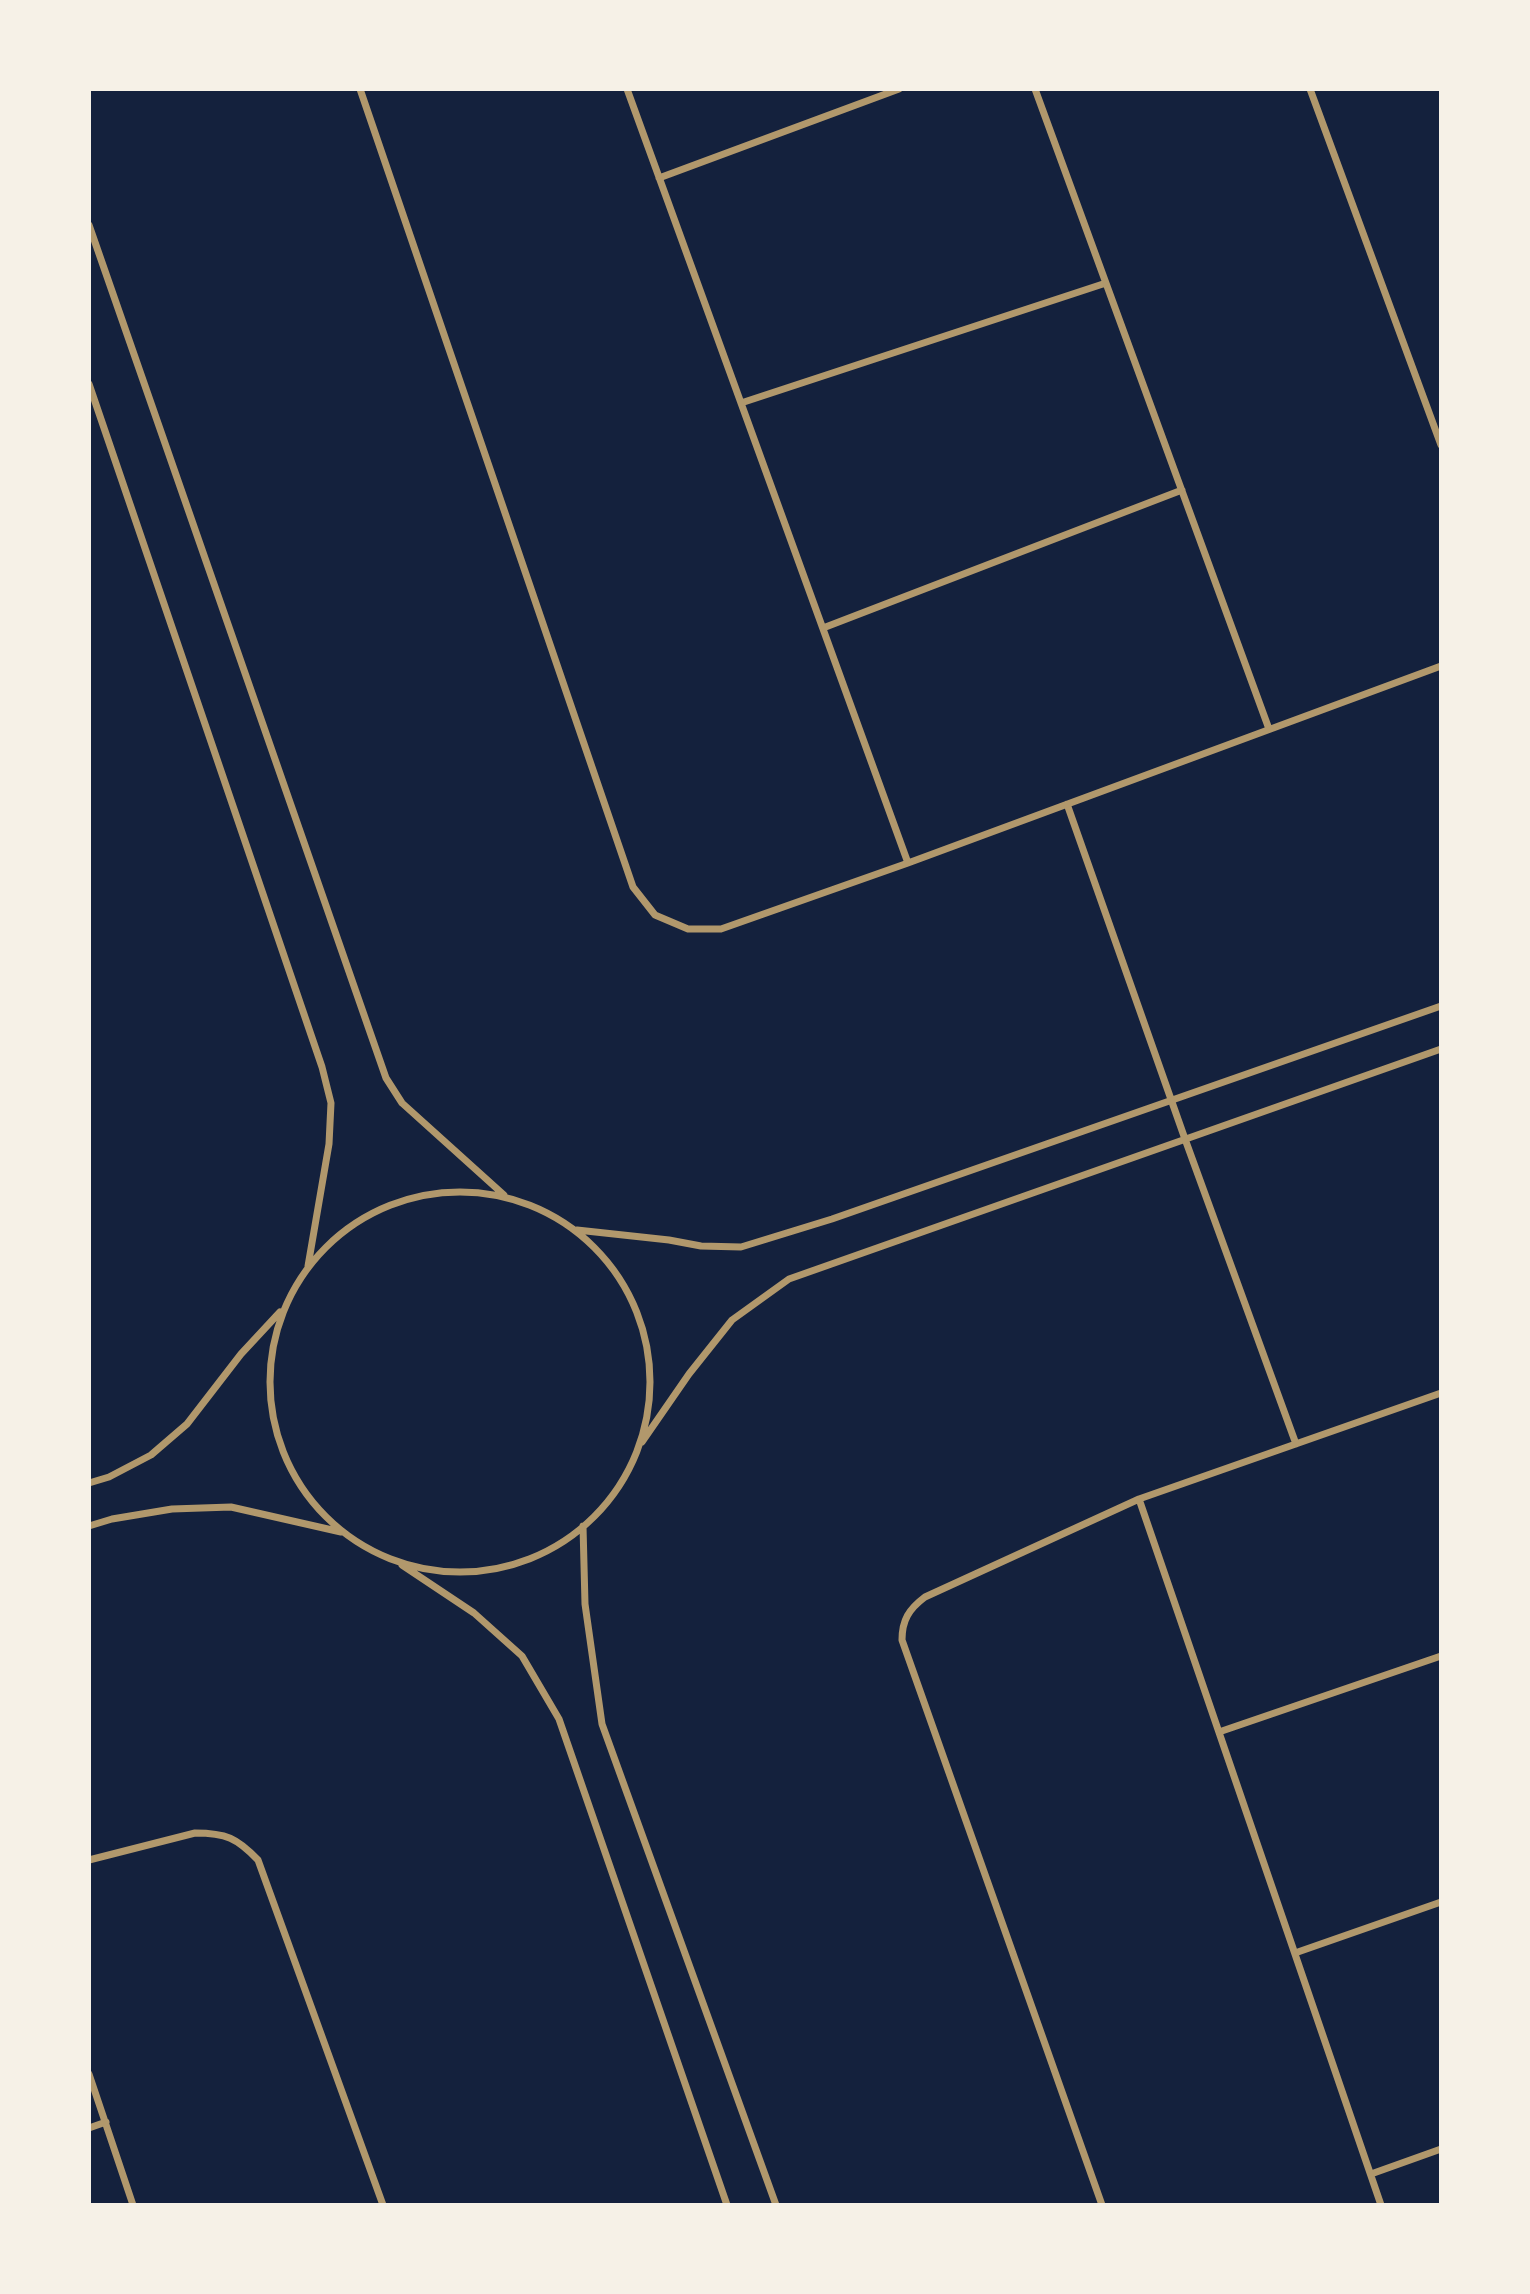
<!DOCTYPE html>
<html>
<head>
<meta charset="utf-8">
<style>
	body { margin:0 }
	#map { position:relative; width:1530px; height:2294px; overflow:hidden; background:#14213d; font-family:Ubuntu,sans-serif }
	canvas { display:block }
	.frame { position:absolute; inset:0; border:91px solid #f6f1e7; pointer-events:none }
</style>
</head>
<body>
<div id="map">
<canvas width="1530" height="2294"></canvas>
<div class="frame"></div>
</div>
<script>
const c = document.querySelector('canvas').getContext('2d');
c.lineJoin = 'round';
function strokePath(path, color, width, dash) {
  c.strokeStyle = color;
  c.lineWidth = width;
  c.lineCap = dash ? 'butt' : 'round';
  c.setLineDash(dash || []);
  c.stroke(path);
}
strokePath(new Path2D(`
	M360 89 633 887 655 915 688 929H721L908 863 1441 666
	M627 89 908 863
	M1035 89 1269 729
	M1310 89 1441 445
	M659 178 899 89
	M89 225 386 1078 402 1103 504 1195
	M89 384 322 1067 331 1103 329 1144 308 1266
	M741 403 1106 283
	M823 628 1182 490
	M1067 804 1185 1139 1296 1444
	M270 1382a190 190 0 1 1 380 0a190 190 0 1 1-380 0Z
	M577 1230 669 1240 701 1246 741 1247 832 1219 1441 1006
	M642 1442 689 1374 732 1320 789 1279 1441 1049
	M89 1483 109 1477 151 1455 187 1424 241 1354 280 1312
	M1139 1499 1381 2205
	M89 1526 112 1519 172 1509 231 1507 341 1532
	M583 1526 585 1604 602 1724 776 2205
	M402 1565 474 1613 522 1656 559 1719 727 2205
	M1219 1732 1441 1656
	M89 1860 195 1833C226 1833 237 1838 258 1860L383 2205
	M1295 1953 1441 1902
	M89 2074 133 2205
	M89 2128 106 2122
	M1371 2174 1441 2149
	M1102 2205 902 1640C902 1620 909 1609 925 1597L1139 1499 1441 1393`), '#b1986c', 7);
</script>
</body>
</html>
